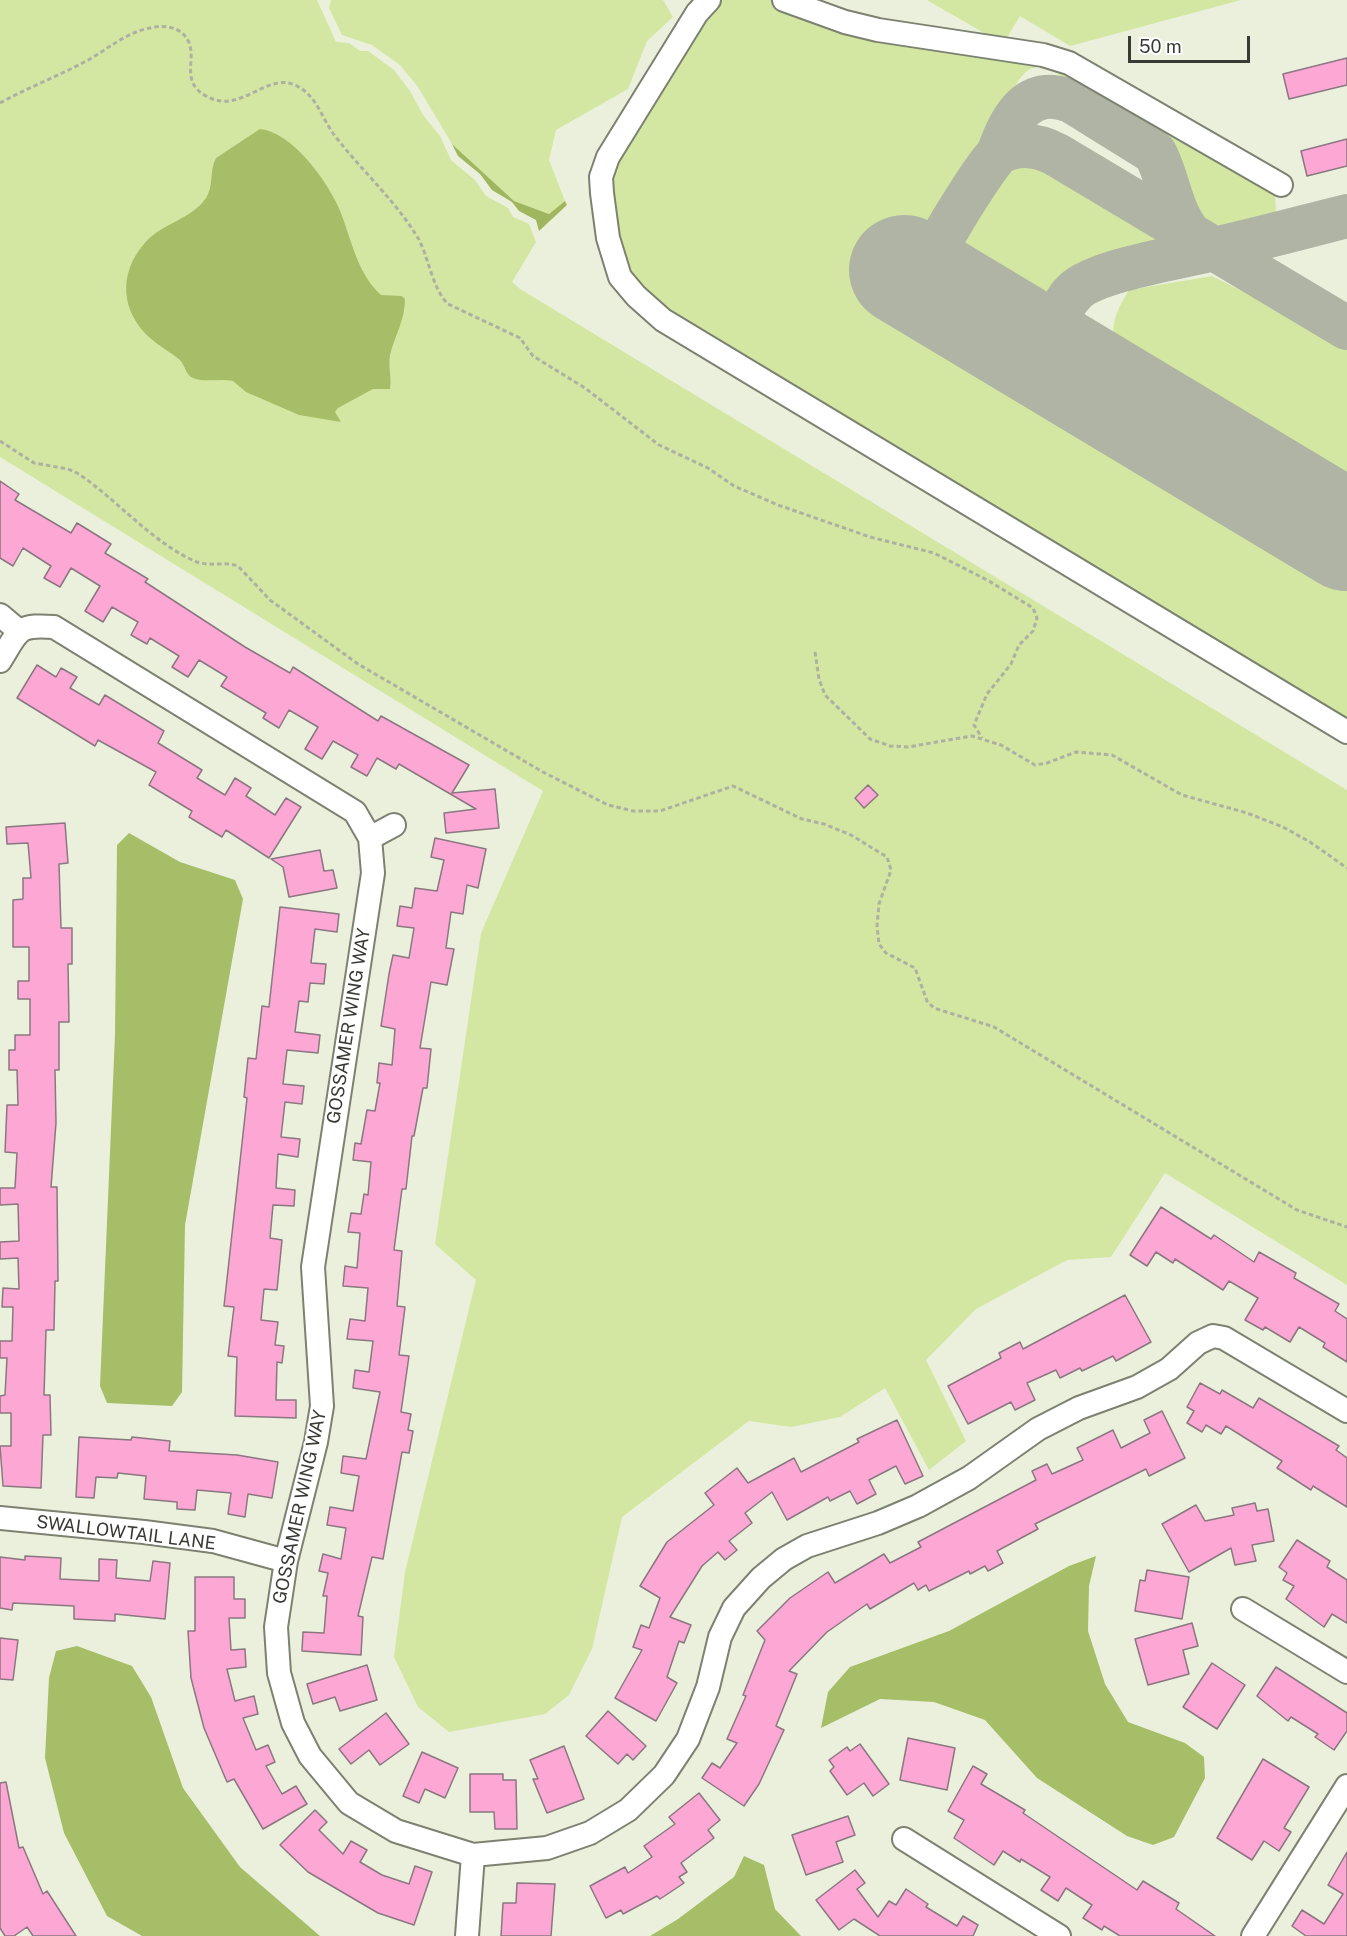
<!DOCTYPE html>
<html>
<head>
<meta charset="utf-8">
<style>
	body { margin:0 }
	#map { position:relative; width:1347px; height:1936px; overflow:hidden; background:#eaf0dc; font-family:"Public Sans",sans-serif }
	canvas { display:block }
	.scale { position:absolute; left:1128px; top:36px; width:122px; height:27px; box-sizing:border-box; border:3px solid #383a33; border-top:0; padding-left:8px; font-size:18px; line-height:21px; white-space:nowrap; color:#383a33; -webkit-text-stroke:4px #fff; paint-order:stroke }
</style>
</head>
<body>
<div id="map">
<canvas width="1347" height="1936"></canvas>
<div class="scale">50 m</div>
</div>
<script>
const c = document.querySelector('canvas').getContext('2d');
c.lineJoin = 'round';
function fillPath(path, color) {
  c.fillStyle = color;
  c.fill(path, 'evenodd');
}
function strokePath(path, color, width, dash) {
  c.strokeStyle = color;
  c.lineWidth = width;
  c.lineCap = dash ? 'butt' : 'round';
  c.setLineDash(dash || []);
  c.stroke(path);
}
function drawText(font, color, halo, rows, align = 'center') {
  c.font = font + ' "Public Sans",sans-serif';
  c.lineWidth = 4.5;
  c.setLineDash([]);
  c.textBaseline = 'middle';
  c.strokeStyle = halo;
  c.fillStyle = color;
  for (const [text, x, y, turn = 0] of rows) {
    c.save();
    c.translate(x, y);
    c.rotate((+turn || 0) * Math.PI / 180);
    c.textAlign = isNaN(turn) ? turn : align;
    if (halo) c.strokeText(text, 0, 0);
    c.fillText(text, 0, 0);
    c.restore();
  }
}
fillPath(new Path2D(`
	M0 0H317L336 42 349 43 360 51H368L394 70 410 91 423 115 440 136 451 160 475 180 486 196 508 208 513 217 529 224 536 242 512 282 520 289 1347 790V1285L1165 1173 1111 1257 1067 1260 976 1309 926 1360 966 1441 929 1470 885 1388 840 1417 791 1427 749 1421 622 1517 592 1649 569 1695 545 1714 449 1732 418 1707 394 1657 405 1572 476 1280 435 1244 481 933 543 791 0 457Z
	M331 0H663L673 17 647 41 628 89 556 130 549 160 565 201 549 214 514 201 452 144 418 87 400 65 372 45 342 35 329 8Z
	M713 0H774L1039 58 1275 193 1276 215C1237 224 1198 242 1185 189 1182 174 1180 157 1172 144L1046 67C1033 66 1027 69 1019 80L920 244 912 240 884 287 1347 566V729L637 295 612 235 611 157Z
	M927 0H1241L1070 46 1020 16 1003 44Z
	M1035 164 1061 175 1165 240V244C1114 256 1057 259 1043 319L960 268 958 258 959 242 1003 176 1016 168Z
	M1212 276 1347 344V504L1135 376C1107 345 1107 324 1129 290Z`), '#d3e7a2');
fillPath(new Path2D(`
	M452 144 514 201 549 214 565 201 567 205 539 231 536 220 519 211 512 202 492 190 480 174 458 156Z`), '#9fb65f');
fillPath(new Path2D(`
	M260 129C291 132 324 177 337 204 351 234 355 272 381 295L402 296 405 299C405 320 395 335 390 355 388 367 392 379 390 389H373L338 408 335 412 341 422 299 415 246 392 233 381C219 378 206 383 193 378 186 376 185 365 180 360 170 352 159 346 150 338 121 312 118 274 144 244 161 223 191 220 206 198 214 186 209 171 216 158Z
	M129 833 180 862 235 880 243 899 185 1225 182 1392 172 1406 107 1403 100 1386 115 1035 117 845Z
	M1096 1556 1089 1586 1088 1631 1105 1684 1128 1722 1185 1743 1204 1757 1205 1778 1174 1837 1153 1845 1127 1836 1037 1778 985 1720 934 1702 880 1699 821 1728 828 1692 850 1667 949 1631 1069 1566Z
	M77 1646 132 1666 151 1697 183 1788 240 1867 320 1936H142L107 1916 64 1833 45 1758 49 1678 56 1651Z
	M744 1856 764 1865 775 1909 801 1936H650L678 1919 734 1877Z`), '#a7be68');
strokePath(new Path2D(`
	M998 154C1011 116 1029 84 1073 102L1155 153C1169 179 1170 209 1189 233
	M941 292C934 283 928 275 930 263 933 250 989 159 999 153 1018 142 1038 145 1057 155L1347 328
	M1071 370C1058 344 1051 314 1075 291 1097 270 1183 257 1214 249 1259 239 1303 227 1347 216`), '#afb4a4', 44);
strokePath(new Path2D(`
	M904 270 1347 536`), '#afb4a4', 110);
const building = new Path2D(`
	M1347 58V85L1289 99 1283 74Z
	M1347 139V166L1307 176 1301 151Z
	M0 481 19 494 15 500 71 533 77 523 111 544 105 553 148 579 145 582 245 647 290 673 293 667 378 721 381 716 469 765 452 793 495 789 499 828 446 833 444 813 476 809 399 764 396 769 377 758 367 776 351 767 358 755 333 741 322 759 305 749 318 727 289 710 279 728 263 718 266 713 221 686 227 677 199 660 188 677 172 667 179 656 150 638 147 644 131 635 138 622 112 607 103 622 85 611 100 586 71 568 60 587 44 578 51 566 23 548 13 566 0 558Z
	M37 665 56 677 61 668 77 677 70 688 99 705 105 695 164 731 158 743 202 770 197 778 225 795 235 778 251 788 246 796 275 815 286 798 301 807 269 858 226 830 222 837 189 817 192 811 149 785 156 772 98 740 95 746 17 698Z
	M868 785 878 795 864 808 855 798Z
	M65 823 68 863 59 864 61 928H72V964H68L69 1022H59V1070H55L56 1123 51 1187H57L58 1281H55L54 1330H46L44 1395H50L51 1435H43L41 1488 3 1486 0 1446H11V1413H0V1396L5 1395 7 1358H0V1341H12L13 1307H2L3 1288 19 1289 18 1258 0 1259V1242L19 1241 18 1204 0 1205V1188H15L17 1153 5 1152 7 1105H18L17 1070H9V1050H15V1035H30V999H18V981H29V947H13V900L23 899V878H31L28 843 7 844 6 827Z
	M435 838 486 849 478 888 467 885 463 914 451 912 446 948 454 949 447 985 431 982 420 1048 431 1049 427 1088H423L414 1136H412L406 1189H402L394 1250 402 1251 397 1306 405 1307 399 1355 409 1356 401 1412 411 1414 408 1430 413 1431 409 1453 402 1452 383 1559 372 1557 358 1616 363 1617 361 1655 302 1651 303 1632 324 1633 327 1596H323L328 1573 319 1571 323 1554 341 1559 346 1528 327 1525 330 1507 353 1511 359 1476 341 1473 343 1456 366 1459 380 1392 353 1388 355 1370 369 1372 373 1341 347 1339 350 1319 365 1321 368 1288 343 1286 345 1266 357 1268 360 1233 348 1232 351 1213 361 1214 364 1194 368 1195 371 1162 353 1160 355 1143 361 1144 367 1110 375 1111 380 1083H377L379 1063 392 1065 395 1029 381 1026 389 974 393 955 409 958 414 928 397 926 400 906 412 908 415 888 437 891 444 860 431 857Z
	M320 850 324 871 333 870 337 888 289 897 283 867 271 859Z
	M280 907 339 914 337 932 315 929 311 963 326 964 324 984 310 983 308 1002 299 1001 295 1032 320 1035 318 1053 287 1050 283 1084 304 1086 302 1104 285 1102 281 1137 300 1139 298 1157 278 1154 276 1188 295 1190 294 1206 273 1205 270 1238 282 1240 277 1290 264 1289 261 1320 278 1322 275 1345 284 1346 282 1363 277 1362 276 1400H296V1418L235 1416 237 1357 228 1356 234 1307 224 1306 247 1098 244 1097 248 1058 256 1059 262 1006 269 1007Z
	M1161 1207 1211 1239 1214 1235 1254 1262 1259 1252 1296 1273 1294 1278 1339 1304 1335 1311 1347 1319V1362L1323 1347 1325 1343 1299 1327 1290 1342 1265 1327 1263 1330 1245 1320 1258 1298 1229 1281 1223 1290 1175 1259 1173 1263 1156 1252 1147 1266 1130 1255Z
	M1125 1295 1151 1342 1116 1361 1113 1356 1082 1371 1080 1368 1060 1378 1056 1370 1027 1383 1035 1400 1015 1410 1011 1402 968 1424 948 1386 1001 1358 999 1353 1020 1342 1023 1349Z
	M1200 1383 1220 1394 1222 1390 1253 1408 1259 1398 1339 1446 1336 1450 1347 1458V1507L1313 1486 1311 1490 1277 1468 1282 1461 1226 1426 1221 1434 1206 1425 1202 1432 1187 1423 1194 1411 1187 1407Z
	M1162 1411 1185 1458 1149 1476 1146 1469 1035 1524 1038 1529 997 1551 1003 1563 988 1571 985 1566 970 1574 969 1571 929 1591 926 1585 918 1590 914 1583 870 1609 867 1604 827 1632 789 1671 797 1674 776 1726 784 1730 759 1784 744 1806 702 1778 712 1763 720 1768 737 1743 727 1739 746 1696 743 1695 765 1640 757 1631 790 1598 828 1572 835 1583 884 1554 890 1563 921 1547 918 1542 1036 1480 1032 1471 1047 1464 1052 1474 1083 1460 1077 1448 1113 1430 1121 1448 1150 1433 1144 1420Z
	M897 1420 923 1476 905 1484 896 1466 869 1480 876 1494 857 1504 850 1491 830 1501 828 1497 787 1520 772 1492 745 1513 752 1523 729 1541 737 1550 725 1560 718 1552 702 1566 670 1617 691 1625 684 1643 679 1641 667 1677 677 1683 656 1721 615 1698 642 1650 633 1647 641 1625 649 1628 660 1598 640 1586 667 1542 714 1505 705 1493 737 1468 748 1483 794 1458 801 1472 859 1442 857 1439Z
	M79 1437 131 1440 132 1437 170 1441 169 1451 237 1455 278 1462 272 1498 248 1494 245 1517 228 1514 231 1493 197 1490 195 1510 177 1509V1502L144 1499 146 1476 118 1473 117 1478 96 1477 94 1498 76 1497Z
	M1255 1503 1257 1511 1268 1509 1274 1541 1252 1545 1256 1561 1235 1565 1231 1548 1189 1572 1162 1524 1196 1505 1205 1521 1234 1515 1232 1508Z
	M1297 1540 1330 1561 1327 1567 1347 1580V1623L1332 1614 1324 1627 1286 1599 1294 1586 1283 1580 1287 1573 1279 1567Z
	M25 1556 61 1558 60 1579 99 1581V1559L117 1560 116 1578 150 1581 153 1561 170 1563 165 1619 115 1614V1621L74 1619V1606L13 1603 12 1610 0 1608V1557L25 1560Z
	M1147 1570 1189 1577 1182 1619 1135 1611 1140 1580 1145 1581Z
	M195 1577H234V1599H245V1618H229L231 1650 245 1649 246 1667 227 1669 235 1701 254 1696 258 1714 243 1718 256 1750 268 1745 275 1762 266 1766 282 1794 296 1786 307 1804 263 1829 234 1779 227 1782 204 1728 191 1678 188 1631H195Z
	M1192 1623 1198 1646 1183 1650 1189 1674 1148 1685 1135 1639Z
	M0 1638 18 1640 13 1680 0 1679Z
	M1212 1663 1245 1685 1217 1729 1183 1707Z
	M367 1665 377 1700 340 1711 335 1697 313 1704 307 1684Z
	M1276 1667 1347 1713V1731L1334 1750 1315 1737 1318 1734 1291 1717 1288 1721 1257 1696Z
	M608 1711 646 1746 633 1760 627 1754 618 1764 586 1736Z
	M386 1713 409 1744 380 1765 369 1750 351 1764 339 1749Z
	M908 1738 955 1748 947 1790 900 1780Z
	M860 1744 889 1784 873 1796 864 1783 847 1795 830 1771 834 1767 829 1760 847 1747 850 1751Z
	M564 1746 584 1799 547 1813 533 1779H538L530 1760Z
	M422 1752 458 1768 445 1798 425 1789 419 1803 403 1796Z
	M1263 1759 1309 1787 1284 1828 1291 1832 1279 1851 1264 1841 1252 1860 1217 1838Z
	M973 1766 987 1774 981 1784 1025 1810 1023 1813 1137 1890 1143 1881 1179 1903 1176 1909 1215 1936H1120L1104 1926 1102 1930 1083 1918 1092 1905 1066 1888 1058 1901 1041 1890 1050 1877 1021 1859 1020 1862 1003 1851 994 1865 954 1838 964 1820 948 1811Z
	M470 1774H503V1780H516L517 1829H495L494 1812H470Z
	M6 1782 19 1848 23 1847 43 1894 47 1891 76 1936H33L27 1927 14 1936H5L0 1928V1783Z
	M699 1793 720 1820 708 1830 714 1838 681 1863 687 1872 679 1877 684 1883 660 1899 657 1896 623 1914 621 1910 606 1918 590 1886 625 1867 628 1873 652 1857 644 1846 675 1824 669 1817Z
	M315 1810 327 1822 319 1830 343 1854 351 1841 367 1850 360 1862 382 1875 409 1884 415 1866 432 1872 414 1925 378 1913 308 1872 280 1845Z
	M848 1816 855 1835 836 1842 843 1862 806 1875 792 1835Z
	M1347 1852V1936H1306L1292 1926 1302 1910 1324 1924 1343 1894 1328 1885Z
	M855 1870 865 1883 857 1889 878 1917 889 1901 896 1905 906 1889 928 1904 926 1907 957 1926 963 1916 978 1925 973 1936H880L854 1919 839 1930 816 1900Z
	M517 1883 555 1884 551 1936H501L503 1903H516Z`);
fillPath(building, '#fda7d5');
strokePath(building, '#8a7780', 1.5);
const minor = new Path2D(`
	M709 0 697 13 608 157 601 177 602 193 608 238 620 277 636 296 663 320 1347 732
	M784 0 845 22 878 30 1043 55 1069 63 1281 185
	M0 615 19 631
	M0 661C19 631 16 624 54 627L355 812 370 838 373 873 313 1267 322 1406 316 1442 286 1561 276 1627 279 1673 293 1723 310 1756 349 1803 396 1831 473 1855 547 1848 590 1833 628 1810 664 1775 688 1739 708 1687 720 1637 734 1608 761 1578 784 1559 807 1546 878 1523 918 1506 969 1478 1038 1429 1079 1408 1137 1387 1169 1369 1198 1343 1213 1336 1224 1338 1347 1411
	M370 838 394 825
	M0 1518 144 1532 213 1541 286 1561
	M1243 1609 1347 1672
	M904 1839 1059 1936
	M467 1936 473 1855
	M1253 1936 1347 1786`);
strokePath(minor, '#7c8270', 26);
strokePath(new Path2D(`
	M0 103C29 87 61 75 90 59 110 47 128 32 150 28 161 25 177 26 185 36 201 55 177 80 206 96 241 116 267 70 297 86 317 96 322 119 335 136 362 171 395 200 418 238 429 258 432 288 448 304L520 338 533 356 585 388 659 445 708 468 734 486 778 505 870 537 934 553 989 581 1033 608 1037 618 1033 631 1019 645 1011 664 987 694 974 725 982 738
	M0 441 34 463 68 469 77 473C117 499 153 544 197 562 211 567 225 561 238 566L270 600 358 664 543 772 608 805 633 811H660L733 786 802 819 824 824 851 835 887 857 891 870 879 904 877 926 879 944 886 953 915 968 927 1001 934 1008 994 1027 1297 1210 1347 1227
	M815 652 819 679 825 695 870 739 890 746 908 747 972 736 1001 745 1035 765 1047 763 1076 752 1112 755 1182 795 1247 813 1283 827 1310 842 1347 868`), '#adb1a2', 3, [4.5, 3]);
strokePath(minor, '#fff', 22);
drawText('18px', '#383a33', '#fff', [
	["GOSSAMER WING WAY",349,1026,-81],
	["GOSSAMER WING WAY",300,1507,-78],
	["SWALLOWTAIL LANE",126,1533,7]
]);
</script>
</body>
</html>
